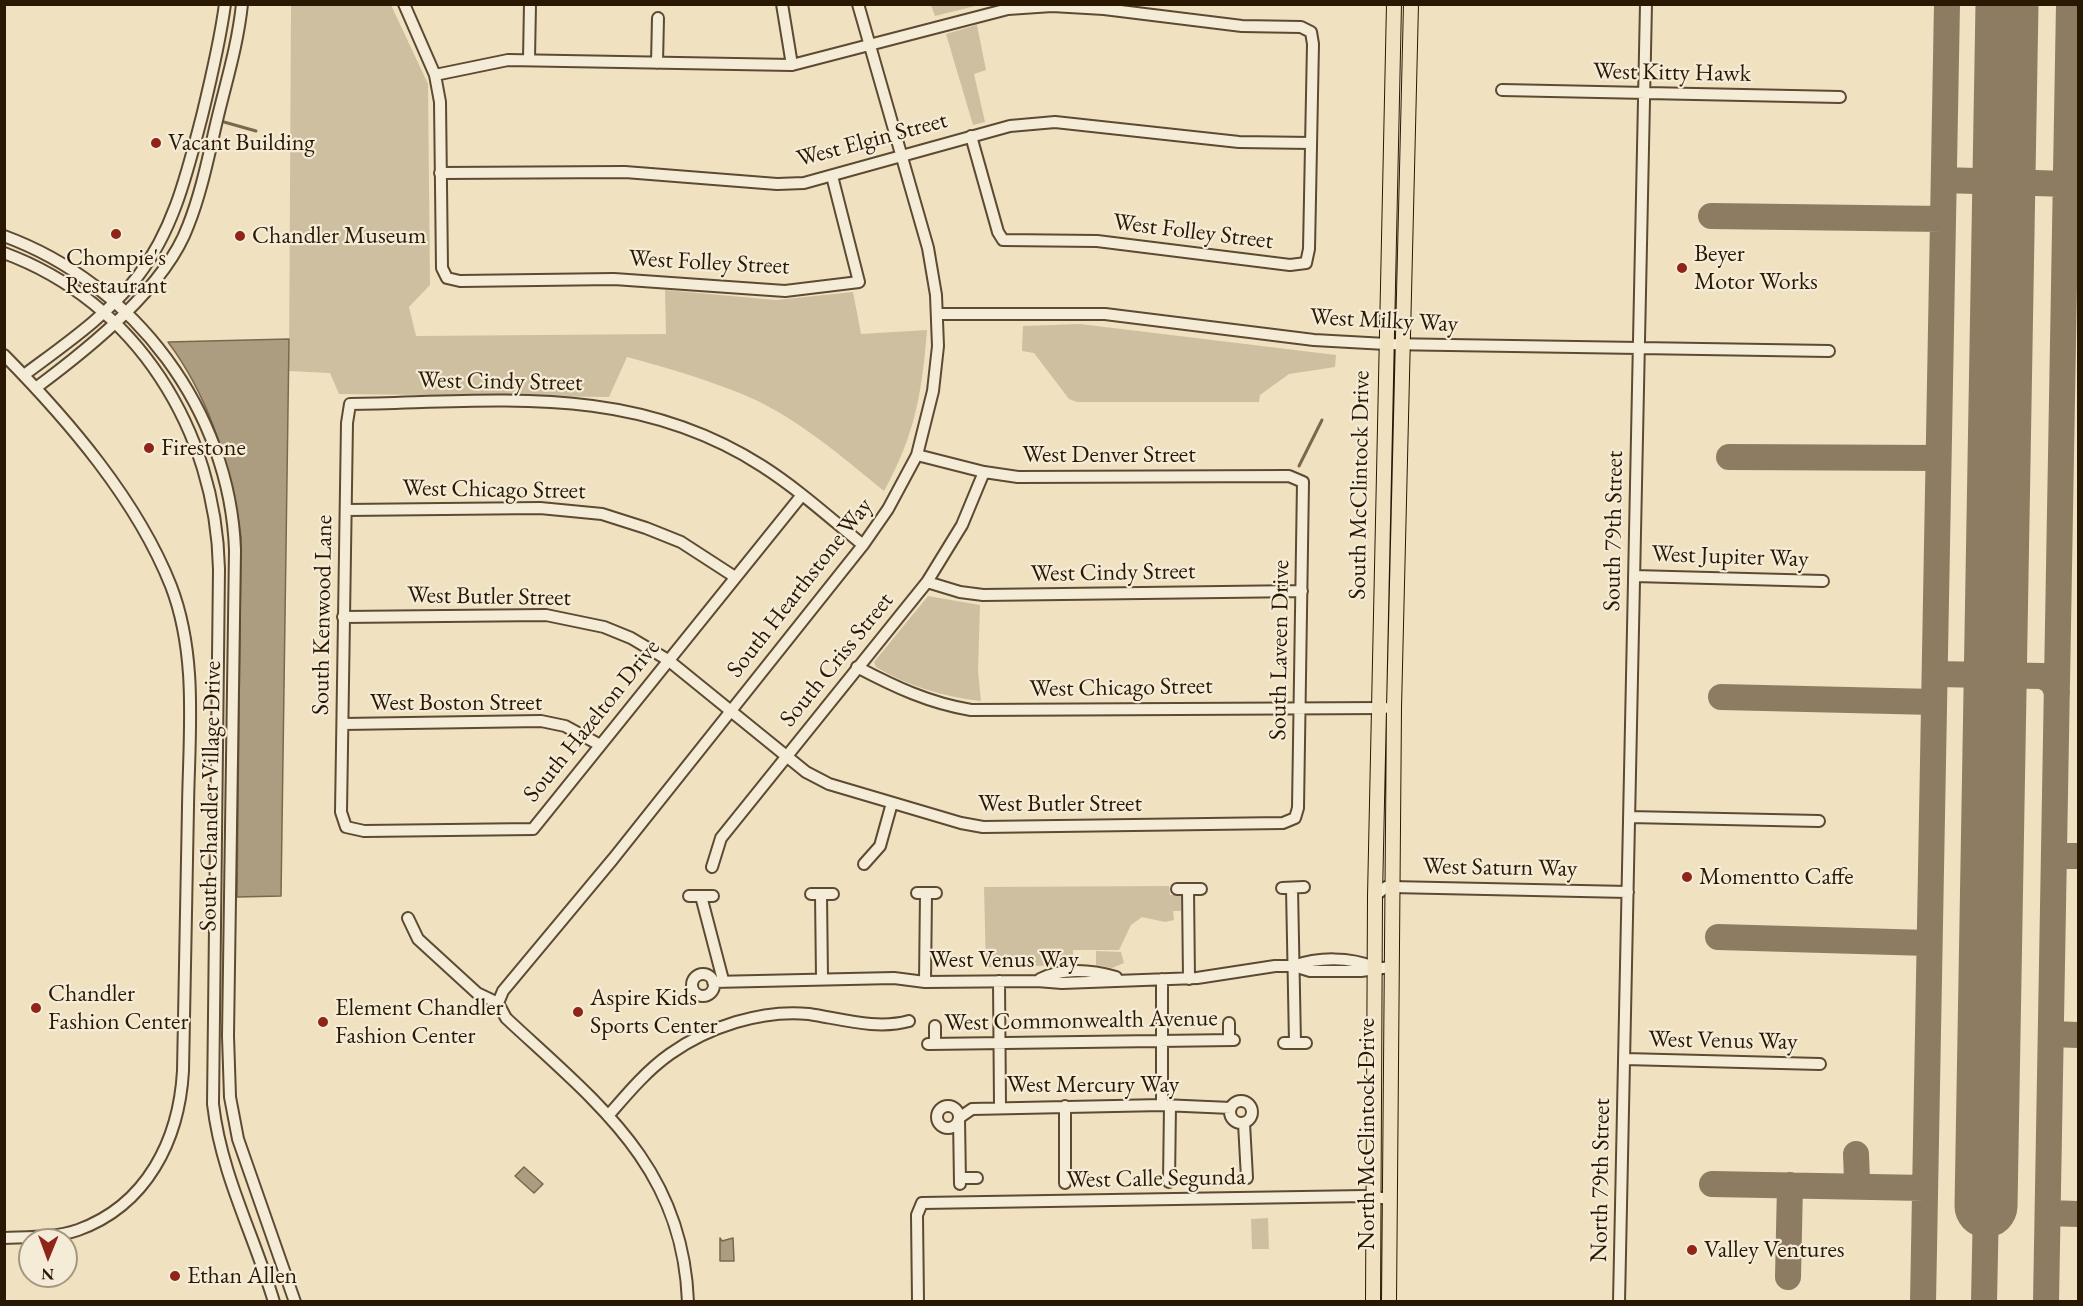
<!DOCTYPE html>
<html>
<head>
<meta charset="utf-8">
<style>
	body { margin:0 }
	#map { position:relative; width:2083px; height:1306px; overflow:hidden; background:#f0e1c1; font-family:"EB Garamond",serif }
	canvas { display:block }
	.frame { position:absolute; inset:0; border:6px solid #2a1803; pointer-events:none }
	.north { position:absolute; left:18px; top:1228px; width:60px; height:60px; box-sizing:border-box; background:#f5ecd7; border:2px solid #a49782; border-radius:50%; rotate:181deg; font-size:16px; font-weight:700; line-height:24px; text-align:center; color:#2a1803 }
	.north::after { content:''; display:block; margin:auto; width:21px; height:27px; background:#8f2418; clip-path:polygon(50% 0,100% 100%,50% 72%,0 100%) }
</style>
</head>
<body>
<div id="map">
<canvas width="2083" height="1306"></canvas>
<div class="frame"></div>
<div class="north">N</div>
</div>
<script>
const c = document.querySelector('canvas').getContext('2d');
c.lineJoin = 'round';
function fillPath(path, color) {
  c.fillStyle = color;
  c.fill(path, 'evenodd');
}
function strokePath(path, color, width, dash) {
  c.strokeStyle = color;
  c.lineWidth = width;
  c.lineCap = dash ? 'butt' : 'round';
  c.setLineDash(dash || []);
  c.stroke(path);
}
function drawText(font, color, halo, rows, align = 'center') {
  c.font = font + ' "EB Garamond",serif';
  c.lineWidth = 4.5;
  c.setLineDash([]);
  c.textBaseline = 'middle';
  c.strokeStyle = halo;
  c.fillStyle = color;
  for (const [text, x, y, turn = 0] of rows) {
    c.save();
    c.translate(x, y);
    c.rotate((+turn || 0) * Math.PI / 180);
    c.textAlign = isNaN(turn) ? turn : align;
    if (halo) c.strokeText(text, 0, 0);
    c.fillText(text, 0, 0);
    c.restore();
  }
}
fillPath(new Path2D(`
	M291 5H391L428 84 430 285 409 307 416 336 666 334 665 290 776 300 853 292 861 334 927 330C922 393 915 435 884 491 842 457 799 419 749 397 709 380 668 368 627 357L609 397 339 394 330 373 289 371Z
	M931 5V4L979 5 935 16Z
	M977 25 986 70 974 74 985 122 973 125 946 34Z
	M1080 324 1336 355 1335 367 1289 374 1260 395 1259 402H1077L1069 399 1034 353 1022 351 1023 326Z
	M928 596 980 605 978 671 981 701C945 697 907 686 876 667L874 662Z
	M1169 886 1170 895H1181V911H1173L1174 920 1165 922 1142 917 1131 925 1119 950H1073V965L986 967 984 887Z
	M1096 951 1121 952 1124 963 1112 968 1096 965Z
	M1268 1218 1269 1249H1252L1251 1219Z`), '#cebfa1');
const water = new Path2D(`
	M289 339 281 896 237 897 241 537C231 468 210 398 168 342Z
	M524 1167 543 1184 534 1193 515 1176Z
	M720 1238 722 1241 733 1238 734 1261H720Z`);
fillPath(water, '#ad9d80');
strokePath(water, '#79684e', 1.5);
strokePath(new Path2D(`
	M224 122 256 131
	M1299 466 1322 420`), '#79684e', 3);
strokePath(new Path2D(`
	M1944 180 2066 184
	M1711 216 1943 219
	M1729 457 1938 458
	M1935 674 2042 676 2052 681 2057 692
	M1721 697 1934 702
	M2054 856H2078
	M1718 937 1929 943
	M2051 1034 2078 1035
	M1856 1154 1857 1180 1863 1187
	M1712 1184 1925 1188
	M2048 1213 2078 1214
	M1788 1277 1790 1185
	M1923 1302 1947 4
	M1984 1302 1986 1206
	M2046 1302 2069 4`), '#8d7c62', 26);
strokePath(new Path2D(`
	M1986 1206 2007 4`), '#8d7c62', 63);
const minor = new Path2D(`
	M404 4 435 75 440 102 442 268 447 278 460 281 614 279 785 291 859 282 832 176
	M782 4 792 65
	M529 59 530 4
	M657 63 658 18
	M435 75 508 60 792 65 1008 9 1052 6 1104 9 1242 26 1301 27 1311 32 1313 44 1309 249 1306 263 1290 265 1097 241 1003 240 998 232 971 136
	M1502 90 1840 97
	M440 173 625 172 777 184 804 183 1010 126 1055 122 1239 142 1311 143
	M4 236C135 284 230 411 235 550L228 1036 230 1097 238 1139 295 1302
	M4 253C137 302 216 431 219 569L213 1104C221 1174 254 1235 274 1302
	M937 314H1105L1314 340 1386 344 1829 351
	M4 355C68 420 137 500 171 586 198 656 189 734 188 807 187 895 184 983 183 1071 179 1140 147 1205 78 1230 55 1238 28 1237 4 1238
	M24 375C64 345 107 316 138 276 174 229 187 173 202 116 211 79 220 42 225 4
	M37 387C88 349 165 288 188 226 202 191 209 153 218 116 227 79 238 43 242 4
	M802 495 533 829 364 831 346 827 341 812 347 423 350 404C496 402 631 382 762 466 798 489 830 518 863 545
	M346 510 540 508 602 514 646 528 681 542 735 577
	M1634 576 1823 581
	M927 582 960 592 983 595 1302 591
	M343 617 546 615 604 627 631 638 668 660 806 772 829 784 961 823 983 827 1283 823 1295 818 1298 808 1303 482 1289 476 1018 477 984 472 917 455
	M857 667C895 687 929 703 971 710L1385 708
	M343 724 541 721 565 726 600 745
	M1629 817 1819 821
	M864 864 880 846 892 803
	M712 867 721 838 927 582 962 525 984 472
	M1282 888 1304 887
	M1292 888 1295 1043
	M1177 889H1201
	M1188 889 1189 979
	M917 893H936
	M811 894H833
	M821 894 822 978
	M689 896H713
	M701 896 723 980
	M1375 896 1386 887H1391L1628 892
	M408 918 418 939 477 993 498 1003
	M1294 966C1318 957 1350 957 1374 967
	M692 985a11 11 0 1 1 22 0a11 11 0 1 1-22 0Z
	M1040 979C1063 968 1091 970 1116 977
	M1162 979V1105
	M999 981 1000 1106
	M713 982 894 978 925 982 1037 981 1062 983 1197 978 1275 966H1294L1310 971H1361L1390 967
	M925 982 926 893
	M498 1003 503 991 613 859 863 545 888 509 917 455 933 391 938 346 936 295 928 248 858 4
	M498 1003 506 1018C597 1103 683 1166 688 1302
	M935 1026V1044
	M1229 1040V1023
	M1284 1043H1306
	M928 1044 1234 1040
	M1625 1059 1820 1064
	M1230 1112a11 11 0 1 1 22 0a11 11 0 1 1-22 0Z
	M1065 1106V1183
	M937 1117a11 11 0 1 1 22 0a11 11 0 1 1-22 0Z
	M608 1116C627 1094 646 1071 670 1054 708 1027 762 1009 809 1014 842 1019 877 1030 909 1021
	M1244 1123 1247 1178
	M1065 1177 1082 1176
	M960 1178H977
	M1169 1182 1170 1105
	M960 1184 959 1118 972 1109 1162 1105 1231 1108
	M918 1302 917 1215 922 1203 1365 1196 1390 1199
	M1619 1302 1646 4`);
const major = new Path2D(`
	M1373 1302 1375 896 1394 4
	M1389 1302 1394 708 1411 4`);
strokePath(minor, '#5c4a32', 14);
strokePath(major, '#2a1803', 16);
strokePath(minor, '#f5ecd7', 10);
strokePath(major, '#f0e1c1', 14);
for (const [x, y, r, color] of [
	[156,143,6,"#8f2418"],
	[116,234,6,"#8f2418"],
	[240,236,6,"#8f2418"],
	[1682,268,6,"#8f2418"],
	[149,448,6,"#8f2418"],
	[1687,877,6,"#8f2418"],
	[36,1008,6,"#8f2418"],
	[578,1012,6,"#8f2418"],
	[323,1022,6,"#8f2418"],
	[1692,1250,6,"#8f2418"],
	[175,1276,6,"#8f2418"]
]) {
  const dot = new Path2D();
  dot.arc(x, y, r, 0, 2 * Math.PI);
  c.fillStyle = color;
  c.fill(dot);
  strokePath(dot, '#f5ecd7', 2);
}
drawText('24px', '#2a1803', '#f5ecd7', [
	["West Kitty Hawk",1672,73,1],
	["West Elgin Street",872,140,-15],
	["West Folley Street",1193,232,7],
	["West Folley Street",709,263,3],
	["West Milky Way",1384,321,3],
	["West Cindy Street",500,382,1],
	["West Denver Street",1109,455],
	["South McClintock Drive",1360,485,-89],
	["West Chicago Street",494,490,1],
	["South 79th Street",1614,531,-89],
	["West Jupiter Way",1730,557,2],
	["West Cindy Street",1113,573,-1],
	["South Hearthstone Way",800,588,-52],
	["West Butler Street",489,597,1],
	["South Kenwood Lane",323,615,-89],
	["South Laveen Drive",1280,650,-89],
	["South Criss Street",837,660,-51],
	["West Chicago Street",1121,688,-1],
	["West Boston Street",456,703],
	["South Hazelton Drive",592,721,-51],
	["South Chandler Village Drive",211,796,-89],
	["West Butler Street",1060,804],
	["West Saturn Way",1500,868,1],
	["West Venus Way",1004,960],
	["West Commonwealth Avenue",1081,1021,-1],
	["West Venus Way",1723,1041,1],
	["West Mercury Way",1093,1085],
	["North McClintock Drive",1367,1134,-90],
	["West Calle Segunda",1156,1179,-1],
	["North 79th Street",1601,1180,-89]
]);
drawText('24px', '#2a1803', '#f5ecd7', [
	["Vacant Building",168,143],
	["Chandler Museum",252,236],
	["Beyer",1694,254],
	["Motor Works",1694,282],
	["Chompie's",116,258,"center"],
	["Restaurant",116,286,"center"],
	["Firestone",161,448],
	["Momentto Caffe",1699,877],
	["Chandler",48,994],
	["Fashion Center",48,1022],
	["Aspire Kids",590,998],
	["Sports Center",590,1026],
	["Element Chandler",335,1008],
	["Fashion Center",335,1036],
	["Valley Ventures",1704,1250],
	["Ethan Allen",187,1276]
], 'left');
</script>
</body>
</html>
